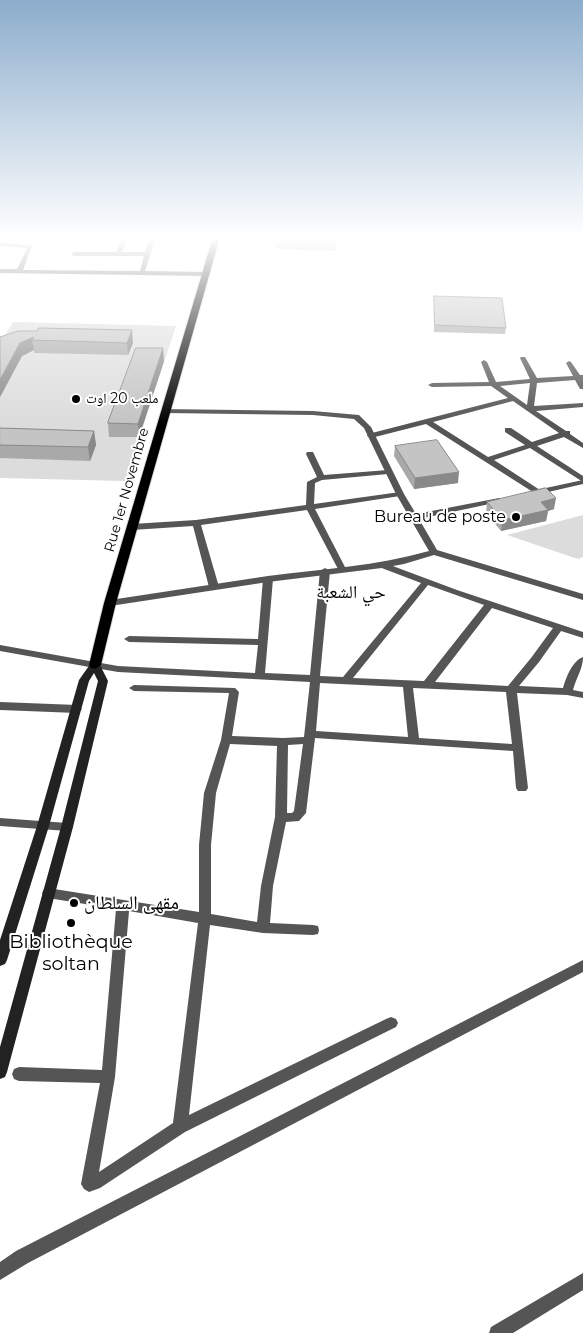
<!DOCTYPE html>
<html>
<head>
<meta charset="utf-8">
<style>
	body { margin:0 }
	canvas { display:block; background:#fff }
</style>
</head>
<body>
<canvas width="583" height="1333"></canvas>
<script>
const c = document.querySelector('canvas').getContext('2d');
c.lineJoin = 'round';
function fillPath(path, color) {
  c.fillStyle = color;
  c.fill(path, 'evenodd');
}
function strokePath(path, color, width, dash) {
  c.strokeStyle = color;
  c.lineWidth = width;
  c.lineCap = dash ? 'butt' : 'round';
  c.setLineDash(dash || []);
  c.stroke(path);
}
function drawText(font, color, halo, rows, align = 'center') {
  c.font = font + ' Montserrat,"Noto Naskh Arabic",sans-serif';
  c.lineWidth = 4;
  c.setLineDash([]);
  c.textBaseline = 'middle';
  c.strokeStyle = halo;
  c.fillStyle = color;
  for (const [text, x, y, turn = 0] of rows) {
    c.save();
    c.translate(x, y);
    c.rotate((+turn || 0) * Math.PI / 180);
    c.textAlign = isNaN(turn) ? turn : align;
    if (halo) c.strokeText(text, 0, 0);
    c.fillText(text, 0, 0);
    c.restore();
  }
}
fillPath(new Path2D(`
	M13 322 176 326 125 481 0 478V344Z
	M583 515V557L578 559 507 535Z`), '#dcdcdc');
const primary = new Path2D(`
	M213 237H220L116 603 101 665 95 669 91 668 89 665 104 603Z`);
strokePath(primary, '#dbdbdb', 2);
fillPath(new Path2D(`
	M125 237H132L126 241 122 252H145L150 237H156L145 271 207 272 210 274 207 276 0 273V269H17L27 248 0 246V242L32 246 23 270 140 271 144 256H74L71 254 74 252H116L121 240Z
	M521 357H525L537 378 573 376 566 363 569 361 571 362 580 375H583V389H580L575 380 537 383 534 406 583 403V407L536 411 566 431H570V434L583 443V448L564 437 537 446 583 476V482L530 448 494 460 543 492 542 494H536L426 424 371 438 367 436 368 434 508 398 491 386 432 387 428 385 432 383 489 382 481 362 484 360 487 362 496 382 530 379 520 358ZM530 383 527 405 500 386ZM513 401 559 433 532 442 511 428H505V432L525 445 488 457 433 422Z
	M307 452H313L324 475 388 470 392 472 388 474 322 480 315 483 314 504 400 492 404 494 400 496 315 509 346 569 345 571 342 572 338 569 307 510 201 525 219 587 214 590 209 587 193 526 132 530 128 527 132 524 196 520 306 505 307 482 317 477 306 454Z
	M382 562 457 590 583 632V638L561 631 539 662 519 686 563 688C566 678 572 661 583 657 583 669 576 678 573 690L583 692V698L567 695 517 693 528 788 526 791H518L516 788 513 751 315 738 306 813 299 821 286 822 273 886 270 923 313 925 318 926 319 930 318 934 313 935 263 933 210 925 189 1115 386 1019 391 1017 396 1019 398 1023 396 1027 185 1132 100 1188 89 1192 84 1189 81 1184 100 1083 19 1081 14 1079 12 1074 14 1069 19 1067 102 1070 116 909 48 898 44 897 42 893 44 889 48 888 199 912V845L204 793 221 740 229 693 134 691 129 688 134 685 235 688 239 692 232 736 283 738 304 737 310 682 118 672 95 668 90 665 95 662 118 666 255 673 258 645 129 642 124 639 129 636 258 639 263 579 268 576 273 579 265 673 310 675 320 571 325 568 330 571 320 676 343 677 421 583 379 567 378 565 379 563ZM428 585 484 605 424 681 353 678ZM492 608 553 628 531 658 508 686 435 682ZM320 683 403 687 408 737 316 731ZM413 688 506 692 512 744 419 738ZM230 744 277 746 275 817 261 886 257 922 211 914V845L216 793ZM303 744 294 811 292 813H287L288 745ZM129 911 198 923 173 1123 99 1172 115 1077Z
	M0 702 77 705 82 709 77 713 0 710Z
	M0 818 67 823 71 824 73 827 71 830 67 831 0 826Z
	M583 960V972L28 1263 0 1280V1262L16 1251Z
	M583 1273V1290L513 1333H489L491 1327Z`), '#555');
fillPath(new Path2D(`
	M162 409 313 411 359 415 371 427 404 494 416 514 499 498 503 500 499 502 419 519 437 550 583 594V600L434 555 404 564 382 568 268 582 110 606 107 605 105 603 107 601 110 600C163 592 215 584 268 576 322 569 377 566 429 551L396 494 364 428 354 419 313 415 165 413H162Z
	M583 480V484L535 495 531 493 532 491Z
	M0 645 95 662 100 665 95 668 0 651Z`), '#555');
fillPath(new Path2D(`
	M95 662 99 663 108 681 73 827 7 1072 5 1077 0 1079V1047L61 827 98 681 94 673 89 681 49 826 7 960 5 964 0 966V940L37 826 79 680 91 663Z`), '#222');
fillPath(primary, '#000');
fillPath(new Path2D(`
	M337 237 336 251 276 249V241Z
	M434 296 506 328 505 334 434 332Z
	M0 337 133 343 128 355 34 353V350L22 356 0 397Z
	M164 361 139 437H109L108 423Z
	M0 428 94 431 96 445 90 461 0 458Z
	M395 446 458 483 414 489 394 456Z
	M487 502 554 509 548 511 546 521 501 531 486 513Z`), '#a9a9a9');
fillPath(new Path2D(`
	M132 330 133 343 128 355 127 343Z
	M34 337 32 340 34 350 22 356 0 397V380L20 343Z
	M163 348 164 361 139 437 138 424Z
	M94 431 96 445 90 461 88 447Z
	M459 472 458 483 414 489 415 478Z
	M556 498 554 509 548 511 546 521 501 531 503 520 541 502Z`), '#898989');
const building = new Path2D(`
	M277 237H337V243L276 241Z
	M434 296 502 298 506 328 435 325Z
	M39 328 132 330 127 343 32 340 34 337 20 343 0 380V337L18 331H37Z
	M136 348H163L138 424 108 423Z
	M0 428 94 431 88 447 0 445Z
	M437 440 459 472 415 478 395 446Z
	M546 488 556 498 541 502 548 510 503 520 487 502Z`);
fillPath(building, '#c4c4c4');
strokePath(building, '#898989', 1);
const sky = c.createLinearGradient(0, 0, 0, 424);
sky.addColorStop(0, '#8cadcc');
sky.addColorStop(0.56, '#fff');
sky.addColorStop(1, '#ffffff00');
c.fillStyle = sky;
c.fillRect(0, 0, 583, 424);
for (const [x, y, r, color] of [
	[76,399,5,"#000"],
	[516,517,5,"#000"],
	[74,903,5,"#000"],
	[71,923,5,"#000"]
]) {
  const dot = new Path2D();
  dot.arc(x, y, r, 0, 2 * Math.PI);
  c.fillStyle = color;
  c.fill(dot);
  strokePath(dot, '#fff', 2);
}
drawText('14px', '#000', '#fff', [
	["ملعب 20 اوت",86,399]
], 'left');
drawText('14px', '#000', '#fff', [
	["Rue 1er Novembre",127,490,-74]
]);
drawText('16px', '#000', '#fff', [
	["Bureau de poste",506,517]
], 'right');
drawText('18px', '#000', '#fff', [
	["حي الشعبة",351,593]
]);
drawText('19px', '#000', '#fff', [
	["مقهى السلطان",84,903],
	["Bibliothèque",71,942,"center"],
	["soltan",71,964,"center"]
], 'left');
</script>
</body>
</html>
